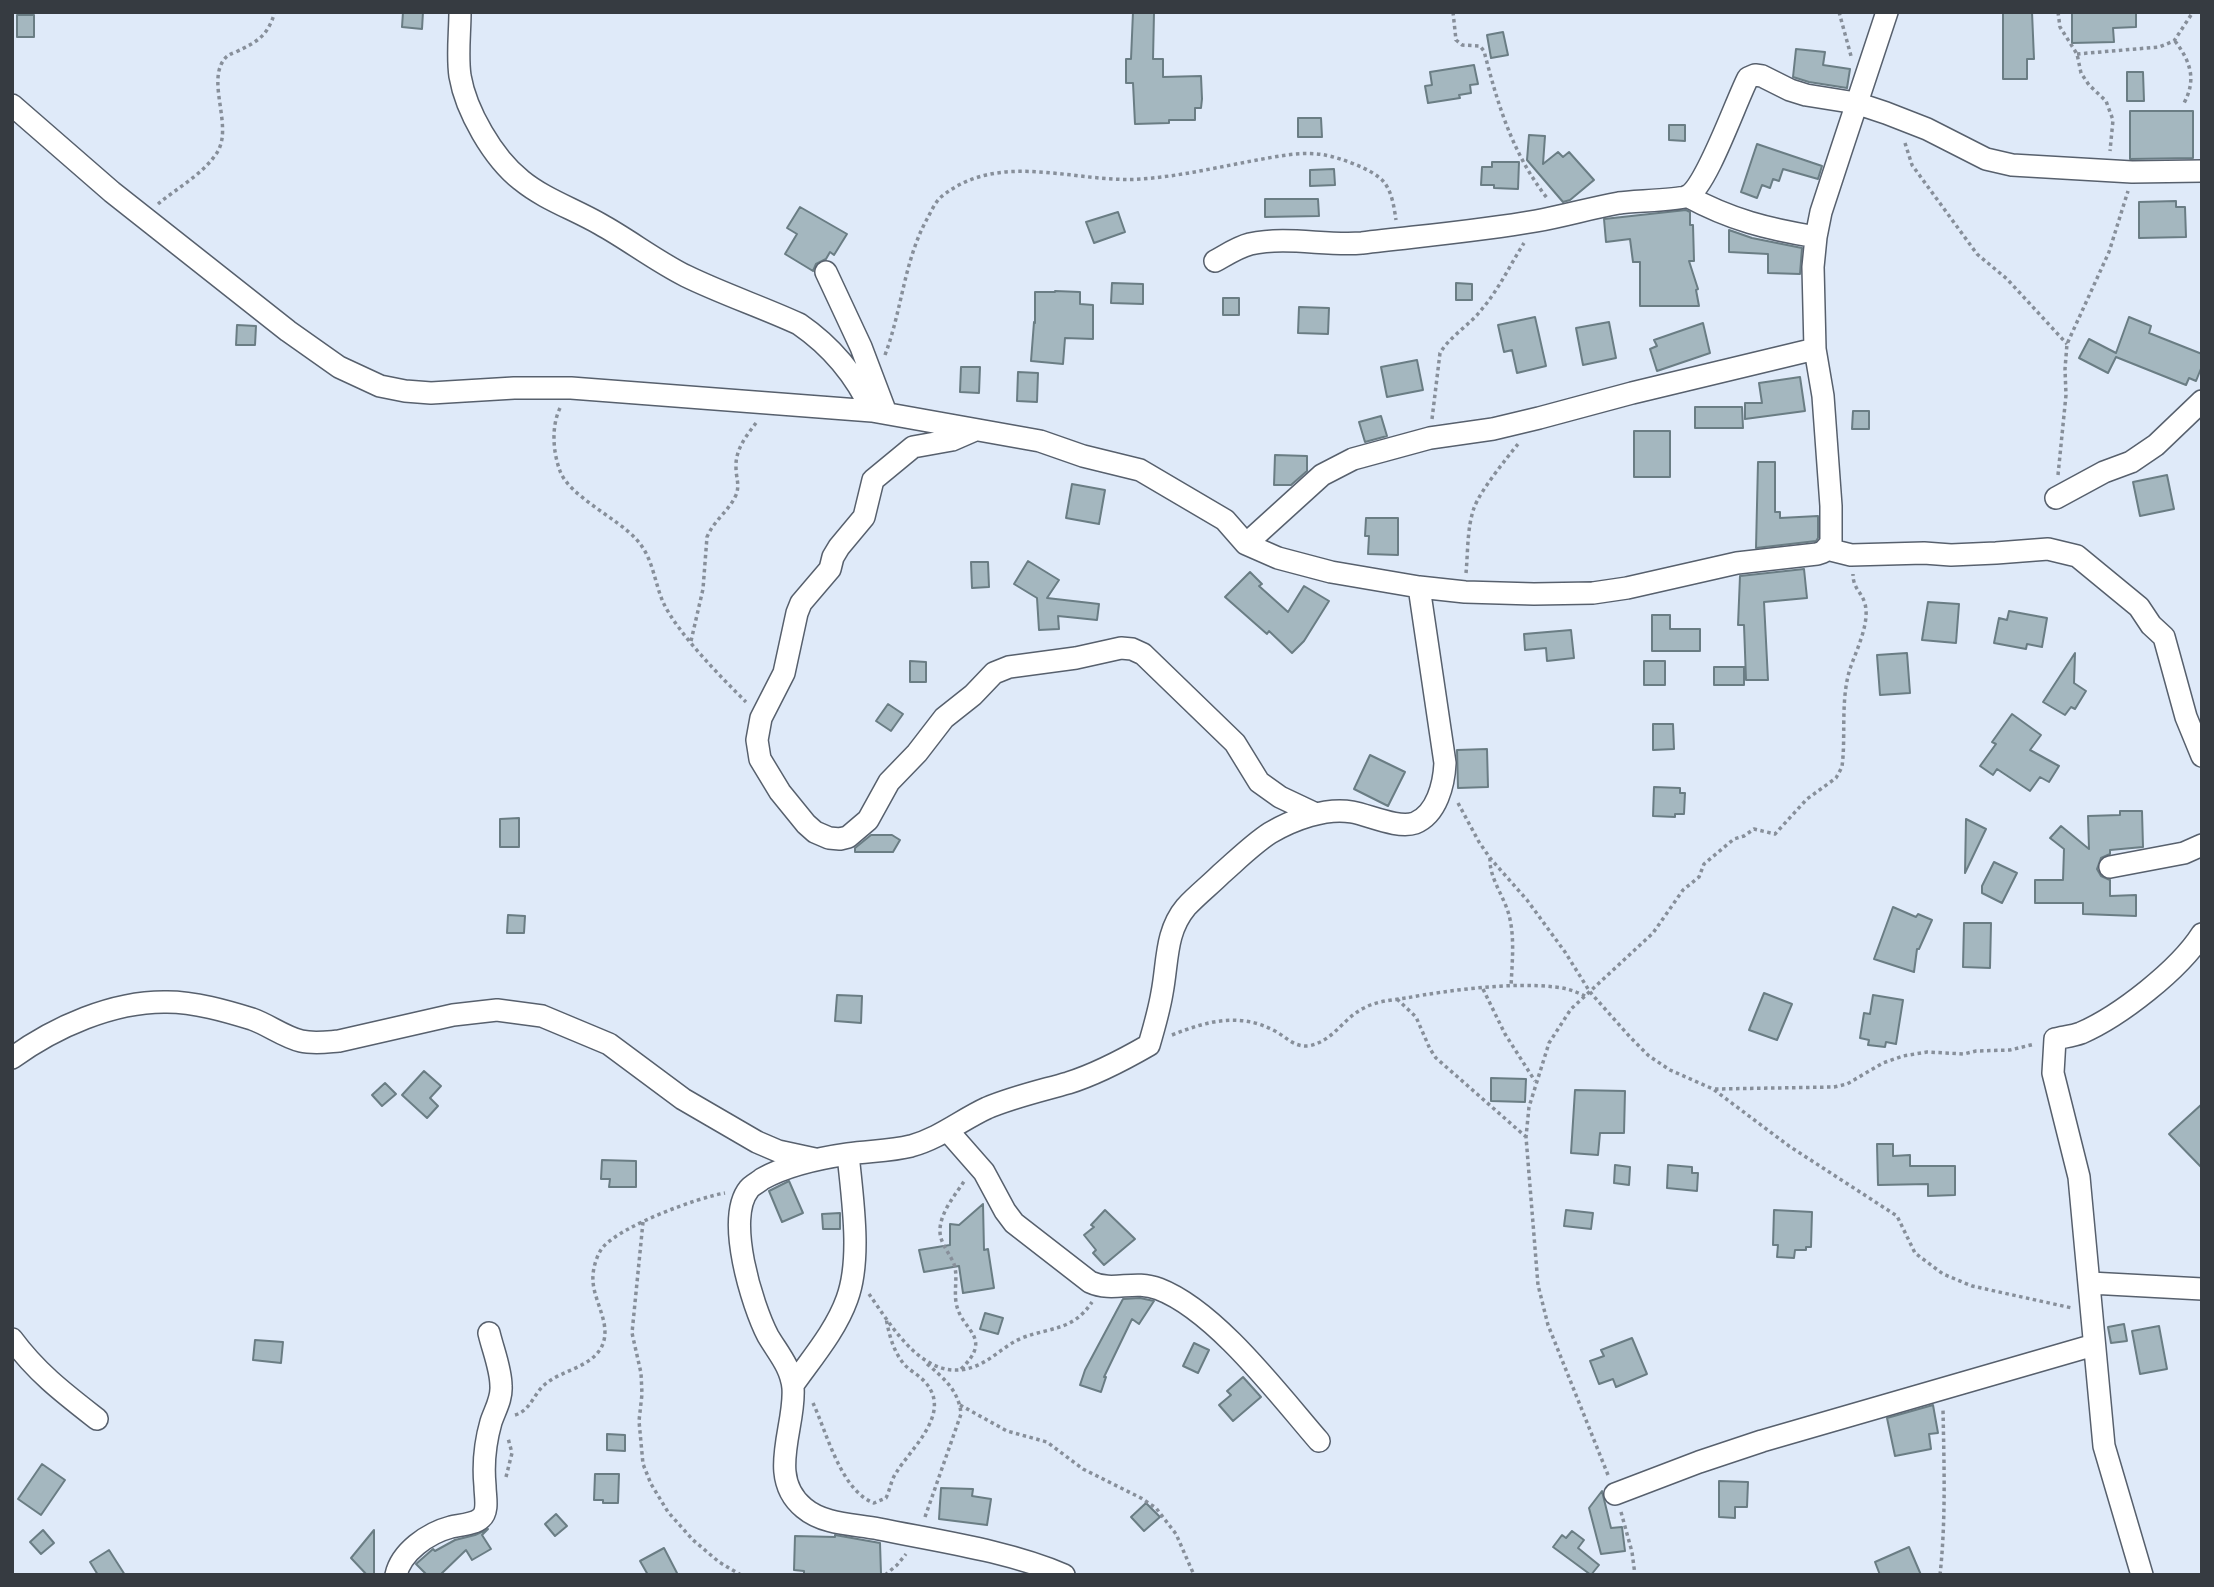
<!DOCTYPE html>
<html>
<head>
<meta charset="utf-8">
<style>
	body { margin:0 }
	#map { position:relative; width:2214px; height:1587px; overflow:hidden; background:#dfeaf9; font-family:"Fira Sans",sans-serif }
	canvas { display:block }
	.frame { position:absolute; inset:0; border:14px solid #363b41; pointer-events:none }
</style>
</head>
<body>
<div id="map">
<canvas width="2214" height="1587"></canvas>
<div class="frame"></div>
</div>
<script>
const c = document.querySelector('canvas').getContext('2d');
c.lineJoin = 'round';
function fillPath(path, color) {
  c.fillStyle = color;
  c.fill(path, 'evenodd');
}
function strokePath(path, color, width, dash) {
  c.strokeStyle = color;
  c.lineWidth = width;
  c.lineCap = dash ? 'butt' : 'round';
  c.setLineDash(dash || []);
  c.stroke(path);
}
const building = new Path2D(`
	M403 12H423L422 29 402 27Z
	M1133 12 1154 13 1153 59H1163V77L1201 76 1202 99 1201 108H1195V120H1169V123L1135 124 1133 83H1126V59H1131Z
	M2003 12H2032L2034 59H2027V79H2003Z
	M2072 12H2136V27L2113 28 2114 42 2072 43Z
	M17 15H34V37H17Z
	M1503 32 1508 55 1491 58 1487 35Z
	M1796 49 1825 52 1823 65 1850 69 1847 88 1809 82 1793 77Z
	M1474 65 1478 84 1470 85 1471 93 1459 95 1460 98 1428 103 1425 86 1432 85 1430 72Z
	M2127 72H2143L2144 101H2127Z
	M2130 111H2193V158L2130 159Z
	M1298 118H1321L1322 137H1298Z
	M1669 125H1685V141L1669 140Z
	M1529 135 1545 136 1543 164 1558 152 1563 157 1569 152 1594 180 1570 200 1563 202 1527 160Z
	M1757 144 1822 166 1818 179 1783 169 1779 181 1773 179 1770 188 1762 185 1757 198 1741 192Z
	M1492 162H1519L1518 189 1494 188V185H1481L1482 167H1492Z
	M1334 169 1335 185 1310 186V170Z
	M1265 199H1318L1319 216 1265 217Z
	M2176 201V207H2185L2186 237 2139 238V202Z
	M800 207 847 234 834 255 830 252 826 259 816 264 813 271 785 254 797 234 787 228Z
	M1686 210 1690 212V225H1693L1694 261H1689L1698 289 1696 290 1699 306H1640V262H1633L1630 239 1606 242 1604 219Z
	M1118 212 1125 232 1094 243 1086 222Z
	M1729 230 1752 238 1802 248 1800 274 1768 273V254L1729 252Z
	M1112 283 1143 284V304L1111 303Z
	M1456 283 1472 284V300H1456Z
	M1055 291 1080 292V304L1093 305V339L1065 338 1063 364 1031 361 1034 322 1035 323V292H1055Z
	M1223 298H1239V315H1223Z
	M1299 307 1329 308 1328 334 1298 333Z
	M1535 317 1546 366 1517 373 1512 350 1504 352 1498 325Z
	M2129 317 2151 326 2149 333 2202 354V366L2196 381 2189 378 2186 385 2116 357 2108 373 2079 358 2089 339 2116 353Z
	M1609 322 1616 358 1583 365 1576 328Z
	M1703 323 1710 353 1657 371 1650 349 1657 346 1654 340Z
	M237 325 256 326 255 345H236Z
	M1417 360 1423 390 1387 397 1381 367Z
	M961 367H980L979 393 960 392Z
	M1018 372 1038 373 1037 402 1017 401Z
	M1800 377 1805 411 1745 419V403H1762L1759 383Z
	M1695 407H1742L1743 428H1695Z
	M1853 411H1869V429H1852Z
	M1381 416 1387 436 1365 442 1359 422Z
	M1634 431H1670V477H1634Z
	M1275 455 1307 456V471L1291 485H1274Z
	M1758 462H1775V512H1780V518L1818 516V538L1816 541 1756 548Z
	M2167 475 2174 509 2140 516 2133 482Z
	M1072 484 1105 490 1099 524 1066 518Z
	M1366 518H1398V555L1368 554 1369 536H1365Z
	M1028 561 1059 580 1047 598 1099 604 1097 620 1058 616 1059 629 1039 630 1037 598 1014 584Z
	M971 562H988L989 587 972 588Z
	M1804 569 1807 598 1764 602 1768 680H1746L1744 625H1738L1740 576Z
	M1250 572 1262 584 1259 586 1288 612 1304 586 1329 601 1304 641 1292 653 1269 631 1267 634 1225 597Z
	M1928 602 1959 604 1956 643 1922 640Z
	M2009 611 2047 618 2042 647 2027 644 2026 649 1994 643 1999 618 2007 620Z
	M1652 615H1670V629H1700V651H1652Z
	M1571 630 1574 658 1547 661 1546 648 1525 650 1524 634Z
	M1907 653 1910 693 1880 695 1877 655Z
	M2075 653 2074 683 2086 691 2075 709 2071 707 2065 715 2043 702Z
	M910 661 926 662V682H910Z
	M1644 661H1665V685H1644Z
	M1714 667H1744V685H1714Z
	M888 704 903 714 891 731 876 721Z
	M2012 714 2041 735 2030 750 2059 766 2049 782 2040 777 2030 791 1997 769 1993 775 1980 766 1996 744 1992 742Z
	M1653 724H1673L1674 749 1653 750Z
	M1487 749 1488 787 1458 788 1457 750Z
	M1370 755 1405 772 1388 806 1354 789Z
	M1654 787 1680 788V793H1685L1684 814H1675V817L1653 816Z
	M2120 811H2142L2143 847 2110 850V854L2101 858 2097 869 2101 876 2110 880V896L2136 895V916L2083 914V903H2035V880H2063L2064 849 2050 838 2061 826 2089 849 2088 816 2120 815Z
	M519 818V847H500V819Z
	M1966 819 1986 829 1965 873Z
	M871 835H892L900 840 893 852H855V848Z
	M1994 862 2017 873 2002 903 1982 893V886Z
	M1893 907 1916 917 1918 914 1932 920 1919 949H1917L1914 972 1874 959Z
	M508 915 525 916 524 933H507Z
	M1964 923H1991L1990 968 1963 967Z
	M1764 993 1792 1004 1777 1040 1749 1030Z
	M837 995 862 996 861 1023 835 1021Z
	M1873 995 1903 1000 1896 1044 1886 1042 1885 1047 1868 1045 1869 1040 1860 1038 1864 1013 1870 1014Z
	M424 1071 441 1086 430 1098 438 1106 427 1118 402 1095Z
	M1491 1078 1526 1079 1525 1102 1491 1101Z
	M385 1083 396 1094 382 1106 372 1095Z
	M1575 1090 1625 1091 1624 1133H1600L1598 1155 1571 1153Z
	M2202 1104V1168L2169 1134Z
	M1877 1144H1893V1156L1910 1155V1166H1955V1195L1928 1196V1184L1878 1185Z
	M602 1160 636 1161V1187H609L610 1179H601Z
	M1615 1165 1630 1167 1629 1185 1614 1183Z
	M1668 1165 1692 1167V1173H1698L1697 1191 1667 1188Z
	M789 1181 803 1213 782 1222 769 1191Z
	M983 1204 984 1250 988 1249 994 1288 963 1293 959 1266 924 1272 919 1250 950 1245V1224L959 1225Z
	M1105 1210 1135 1239 1104 1265 1093 1253 1096 1250 1084 1235 1094 1227 1091 1225Z
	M1566 1210 1593 1213 1591 1229 1564 1226Z
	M1774 1210 1812 1212 1811 1247H1806V1250H1795L1794 1258 1777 1257 1778 1245H1773Z
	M840 1213V1229H823L822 1214Z
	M1140 1298 1154 1301 1139 1324 1132 1319 1104 1377H1106L1101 1392 1080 1385 1085 1370 1123 1299Z
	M985 1313 1003 1318 998 1334 980 1329Z
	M2124 1324 2127 1341 2111 1343 2108 1327Z
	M2159 1326 2167 1369 2140 1374 2132 1331Z
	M1632 1338 1647 1374 1616 1387 1613 1379 1599 1384 1590 1361 1604 1356 1601 1350Z
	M255 1340 283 1342 281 1363 253 1360Z
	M1194 1343 1209 1350 1198 1373 1183 1366Z
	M1243 1377 1261 1397 1233 1421 1219 1405 1231 1395 1227 1391Z
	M1933 1405 1938 1433 1929 1434 1931 1449 1895 1456 1887 1418Z
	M607 1434 625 1435V1451L607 1450Z
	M42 1464 65 1480 41 1515 18 1499Z
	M595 1474H619L618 1503H603V1500H594Z
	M1719 1481 1748 1482 1747 1507H1735V1518L1719 1517Z
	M941 1488 973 1489 972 1496 991 1499 987 1525 939 1519Z
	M1602 1491 1611 1528 1622 1527 1625 1551 1601 1554 1589 1508Z
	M1146 1503 1160 1517 1144 1531 1131 1517Z
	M556 1514 567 1526 555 1536 545 1524Z
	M488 1529 482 1535 491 1549 472 1560 466 1550 440 1575H427L416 1564 433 1549 435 1551 455 1540 475 1535Z
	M43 1530 54 1543 41 1554 30 1542Z
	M374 1530V1575H367L351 1558Z
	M1572 1531 1584 1540 1578 1548 1599 1565 1591 1575 1553 1547 1562 1535 1566 1538Z
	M835 1535 880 1543 881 1574 804 1575V1571L794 1570 795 1536 835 1537Z
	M1909 1547 1921 1575H1880L1875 1562Z
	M664 1548 678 1575H648L640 1561Z
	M109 1550 125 1575H98L90 1562Z`);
fillPath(building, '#a4b7bf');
strokePath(building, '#6a7d84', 2);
const minor = new Path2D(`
	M460 12C460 33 457 55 460 76 466 111 493 158 521 180 544 199 574 209 600 224 629 240 656 261 686 276 723 294 762 307 799 324 831 346 856 376 872 411
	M12 105 112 192 288 331 339 367 380 386 405 391 431 393 514 388H571L872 411 1040 441 1083 456 1140 470 1225 520 1246 544 1278 558 1331 572 1419 587 1465 592 1534 594 1593 593 1627 588 1737 563 1817 554 1823 552 1831 543V506L1823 396 1815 349 1813 267 1816 237 1821 212 1840 154 1887 12
	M1687 196C1731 220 1768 229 1816 237
	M1215 261C1226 255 1238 247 1250 244 1287 236 1325 246 1362 243 1420 236 1479 231 1536 221 1564 216 1591 208 1619 203 1633 201 1680 200 1688 196 1707 185 1736 101 1748 78L1755 75 1762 76 1790 90 1806 95 1856 103 1886 113 1927 129 1986 159 2012 165 2132 172 2202 171
	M826 272 861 347 886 413
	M975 430 952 440 913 447 873 480 864 517 839 547 833 557 830 569 801 603 797 613 784 673 761 718 757 740 760 759 780 792 806 824 815 832 829 838 840 839 848 837 868 820 889 782 917 753 944 718 973 695 994 673 1009 667 1076 658 1121 648 1132 649 1143 654 1235 743 1259 782 1280 797 1316 814
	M2056 498 2104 472 2131 462 2156 445 2202 401
	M1246 544 1322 475 1353 459 1430 438 1493 429 1539 418 1632 393 1815 349
	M1827 549 1851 555 1924 553 1951 555 1996 553 2048 549 2077 556 2139 607 2151 625 2164 637 2186 717 2202 756
	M2110 867 2184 853 2202 845
	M12 1058C55 1027 113 1001 167 1002 195 1002 226 1011 252 1019 269 1025 284 1037 301 1041 314 1044 326 1042 339 1041L453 1015 497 1010 542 1016 609 1044 683 1099 757 1142 778 1151 815 1159
	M948 1131 984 1172 1005 1211 1014 1223 1090 1282C1114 1293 1133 1279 1159 1289 1216 1311 1279 1395 1319 1441
	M2090 1283 2202 1289
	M12 1339C37 1373 65 1394 97 1419
	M793 1385C812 1358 836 1330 847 1299 862 1259 852 1196 848 1154
	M1615 1494 1699 1462 1762 1441 2094 1345
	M396 1575C401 1552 428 1533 451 1527 460 1525 475 1524 481 1518 489 1511 485 1496 485 1486 483 1465 485 1443 491 1422 495 1410 502 1399 501 1386 501 1369 493 1350 489 1333
	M1064 1575C1009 1551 938 1541 879 1529 855 1524 824 1525 804 1508 766 1477 796 1427 793 1388 791 1367 778 1353 768 1336 752 1305 725 1218 749 1189 752 1185 759 1182 762 1179 787 1165 820 1158 848 1154 869 1151 891 1151 911 1146 940 1138 961 1120 987 1108 1013 1097 1040 1091 1068 1083 1097 1074 1123 1060 1149 1045 1154 1028 1159 1011 1162 993 1168 962 1165 932 1186 907 1197 895 1210 885 1221 874 1237 860 1253 844 1270 833 1292 820 1326 807 1352 812 1369 815 1398 829 1415 823 1437 814 1444 784 1445 763L1419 587
	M2142 1575 2104 1446 2079 1177 2053 1073 2055 1039C2063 1037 2073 1036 2081 1033 2120 1016 2179 970 2202 934`);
strokePath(minor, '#57606d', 24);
strokePath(new Path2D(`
	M1453 12 1456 40 1462 45 1480 46 1484 51C1498 105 1512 153 1547 198
	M1839 12 1851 56
	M2058 12 2060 27 2077 54 2081 73 2089 85 2106 101 2113 120 2110 151
	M2175 41C2190 61 2197 79 2184 103
	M2077 54 2159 47 2174 41 2193 12
	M1905 143 1912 165 1977 254 2007 279 2067 344
	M158 204C177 188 205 173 218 151 232 126 208 84 223 61 226 56 230 54 236 52 258 41 267 37 275 12
	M885 355C902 310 904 261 927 219 931 212 935 202 941 197 999 149 1076 184 1142 179 1181 176 1219 167 1257 160 1279 156 1303 151 1325 155 1341 158 1372 169 1383 181 1392 191 1394 207 1396 220
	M560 408C551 427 553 452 560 471 569 496 617 518 636 539 653 557 654 581 663 602 678 634 721 677 746 702
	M1432 419 1440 353C1450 336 1470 325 1482 309 1499 289 1510 265 1524 243
	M2058 475 2066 395 2065 369 2067 344 2109 252 2128 191
	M1466 573C1468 552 1467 528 1474 508 1480 491 1506 459 1518 444
	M691 641 703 589 707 537C714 520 729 511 736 495 740 485 736 478 736 468 735 450 746 436 756 423
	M1458 803 1479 842 1490 858 1527 900 1565 952 1590 992 1630 1037 1649 1056 1670 1070 1713 1089 1789 1146 1897 1216 1915 1253 1943 1274 1972 1286 2072 1308
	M1490 858C1489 878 1504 896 1509 915 1515 938 1512 963 1511 987
	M1483 989 1505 1034 1535 1081
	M1397 999 1416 1017 1430 1049 1436 1058 1525 1136
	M1172 1035C1207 1021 1240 1012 1275 1031 1286 1037 1294 1047 1308 1046 1333 1042 1343 1018 1364 1008 1377 1001 1392 1000 1406 998 1449 990 1512 982 1555 987 1566 988 1575 991 1585 996
	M1715 1089 1834 1087 1847 1084 1883 1063 1903 1056 1927 1052 1964 1054 1976 1051 2010 1050 2035 1044
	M643 1222 632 1333 641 1373 642 1394 639 1421 643 1464 651 1484 668 1512 693 1540 719 1562 741 1575
	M869 1294C893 1328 926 1386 976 1366 993 1359 1005 1345 1022 1338 1050 1327 1073 1331 1092 1302
	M961 1369C995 1336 960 1331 956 1302 954 1289 958 1276 954 1264 949 1252 939 1242 940 1229 941 1211 956 1194 965 1180
	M813 1403C827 1433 841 1491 874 1503L886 1498C890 1490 891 1480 896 1473 911 1448 953 1413 925 1382 919 1375 910 1371 904 1364 893 1351 889 1334 886 1318
	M960 1405 1007 1431 1047 1442 1083 1469 1141 1498 1156 1508 1176 1534 1194 1575
	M515 1415C532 1410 534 1391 548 1382 564 1370 590 1367 601 1348 613 1326 594 1303 593 1281 592 1270 597 1253 604 1246 624 1225 696 1198 725 1193
	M1608 1475 1548 1325 1538 1285 1526 1137 1529 1107 1549 1043 1571 1009 1653 933 1683 890 1699 877 1704 864 1734 839 1744 836 1754 829 1775 834 1807 799 1836 778 1842 767 1843 757C1845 728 1841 694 1851 666 1857 649 1870 622 1865 604 1862 592 1853 589 1853 574
	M506 1477 512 1453 508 1438
	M1621 1512 1632 1552 1635 1575
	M925 1517 961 1414C959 1391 944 1378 927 1364
	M885 1575 897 1565 906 1554
	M1940 1575C1946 1520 1944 1464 1943 1409`), '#878f9a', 3.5, [3.5, 3.5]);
strokePath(minor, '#fff', 21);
</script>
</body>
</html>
